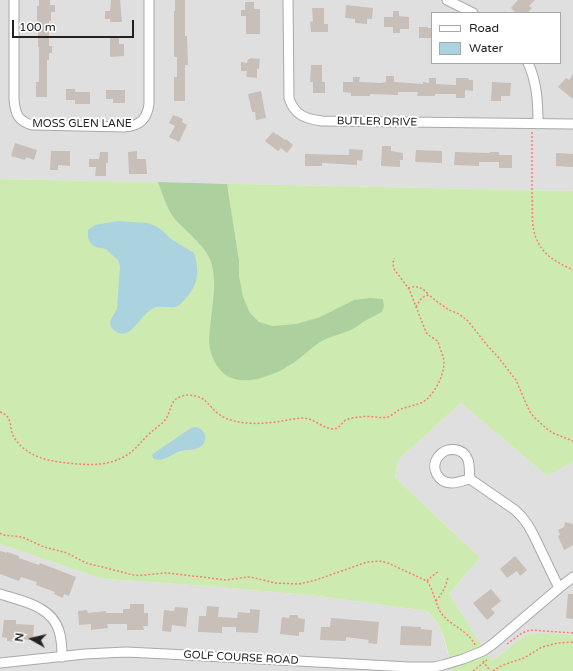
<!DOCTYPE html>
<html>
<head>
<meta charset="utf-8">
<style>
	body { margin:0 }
	#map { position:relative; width:573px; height:671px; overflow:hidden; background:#f2efe9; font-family:"Varela Round",sans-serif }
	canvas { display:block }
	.legend { position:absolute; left:431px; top:12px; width:130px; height:52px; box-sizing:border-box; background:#fff; border:1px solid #a7a7a7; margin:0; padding:5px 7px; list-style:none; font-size:12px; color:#222 }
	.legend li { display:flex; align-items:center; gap:8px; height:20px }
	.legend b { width:20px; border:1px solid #a7a7a7 }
	.north { position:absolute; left:12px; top:619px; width:40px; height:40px; -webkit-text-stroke:3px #fff; paint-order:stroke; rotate:278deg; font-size:11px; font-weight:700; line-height:16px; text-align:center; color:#222 }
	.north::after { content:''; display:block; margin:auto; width:14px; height:18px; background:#222; clip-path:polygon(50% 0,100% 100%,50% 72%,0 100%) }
	.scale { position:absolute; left:12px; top:20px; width:122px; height:18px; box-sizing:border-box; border:2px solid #222; border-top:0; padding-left:5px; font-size:12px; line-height:14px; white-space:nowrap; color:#222; -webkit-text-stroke:3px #fff; paint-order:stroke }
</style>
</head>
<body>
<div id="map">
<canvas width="573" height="671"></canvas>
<ul class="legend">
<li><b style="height:5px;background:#fff"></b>Road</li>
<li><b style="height:11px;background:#aad3df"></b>Water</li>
</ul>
<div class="north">N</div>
<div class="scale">100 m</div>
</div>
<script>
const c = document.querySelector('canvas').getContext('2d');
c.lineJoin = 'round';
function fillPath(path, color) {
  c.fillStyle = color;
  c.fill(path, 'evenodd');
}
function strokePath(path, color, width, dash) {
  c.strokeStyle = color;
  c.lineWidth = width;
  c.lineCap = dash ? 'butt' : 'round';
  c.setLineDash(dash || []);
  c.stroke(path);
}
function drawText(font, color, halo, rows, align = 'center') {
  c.font = font + ' "Varela Round",sans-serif';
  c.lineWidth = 4;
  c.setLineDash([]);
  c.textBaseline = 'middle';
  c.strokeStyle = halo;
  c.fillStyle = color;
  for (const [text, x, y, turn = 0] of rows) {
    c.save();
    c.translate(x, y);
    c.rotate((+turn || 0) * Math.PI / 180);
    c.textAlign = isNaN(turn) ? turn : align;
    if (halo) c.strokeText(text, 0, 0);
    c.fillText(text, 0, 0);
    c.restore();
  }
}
fillPath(new Path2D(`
	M0 0H573V191L0 179ZM432 13H560V63H432Z
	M461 403 547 476 573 462V635L535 634 524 636 492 661 449 594 480 558 395 477 398 460Z
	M0 544 96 577 106 579 207 586 318 596 427 611 433 618 438 625 442 632 446 646 452 671H0Z`), '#e0dfdf');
fillPath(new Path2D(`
	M0 179 573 191V462L547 476 461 403 398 460 395 477 480 558 449 594 492 661 524 636C535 631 560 634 573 635V671H452C447 648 445 628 427 611L318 596 207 586 106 579 96 577 0 544Z`), '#cdebb0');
fillPath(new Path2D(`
	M158 182 227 184 239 261V276L243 297 250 313 259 322 272 326 296 324 320 317 354 300 370 298 383 299 384 306 382 312C376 315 370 318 363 322 359 325 355 328 351 330 341 334 331 336 322 341 310 348 301 359 288 366 284 369 279 371 275 373 270 375 265 377 261 378 234 385 217 376 210 349 208 339 210 329 211 319 213 300 217 281 211 262 207 247 184 230 174 218 166 207 163 195 158 182Z`), '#add19e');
fillPath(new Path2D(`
	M118 221 147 223 156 226 164 232 171 239 194 253C200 271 198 286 185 299 183 301 181 304 178 306 171 309 162 305 154 308 150 310 145 314 142 318 135 325 127 340 115 331 111 328 110 325 110 321L117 309 120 266 118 260 109 252 106 249 96 247 91 244 88 238V230L95 225Z
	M195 427C206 428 209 442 200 447 194 451 187 449 181 451 173 453 162 464 153 458L152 455 154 453 191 428Z`), '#aad3df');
fillPath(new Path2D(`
	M39 0H50V5H55V12H51V21H49V46H52V53H49V60H47V97H36V82H39V47H38V21H37V6H39Z
	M111 0H120L122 22H110V19H105V11H110Z
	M175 0H185V36H187L188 65H185V101H174V77H177V57H174V11H175Z
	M518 0H535L529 6 532 8 527 13H516L511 8Z
	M245 2H254V9H260V34H246V16H241V10H245Z
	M346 5 373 8 372 19H367V24L355 23V19L345 18Z
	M312 8H324V24H328V32H311L310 22 313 21Z
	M393 11H399V16L409 17V29H400V33H393V27H384V17H393Z
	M419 27H428V28H432V38H419Z
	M110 37H119V44H124V56L110 57Z
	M250 58 260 59 259 69H257V78L246 77 247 71H241V62L247 63 248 59H250Z
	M311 65H322V82H325V93H313V82H310Z
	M573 74V99L558 87 566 78 569 80Z
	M386 76H394V82L423 84V82L429 83V78H436V84L456 85V78H468L469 80H473V91L465 90V98H456V94H435V96H417L418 92H398V95L370 94V96H351V93L343 92V82H353V77H360L359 82 381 83 386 82Z
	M492 82 511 83 510 96H501V101H491Z
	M66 89H75V92H90V104H75V100H66Z
	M106 90H125V103H113V99H106Z
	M261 91 266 118 256 120 255 112H252L248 94Z
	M173 115 183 119 182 122 187 125 179 142 169 137 175 126 169 123Z
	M273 132 277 135V134L285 140 286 139 293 145 287 153 281 148 278 151 265 141Z
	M15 143 37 150 34 160 26 157 25 160 11 156Z
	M382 146H391V151L403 153V160H400V167L381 166Z
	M349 149 363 150 362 161 357 160V165L340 164 322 163V166H305V154L349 155Z
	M416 150 442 151V163L415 162Z
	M51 151H70V166L58 165V170H50Z
	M137 151V159H146L147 174H129L128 152Z
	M100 152H108V163H106V176H95L96 167H89V159H99Z
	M455 152 490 153V152H499V155H512V168H499V162H479V166L454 165Z
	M556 153 573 154V167L556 166Z
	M565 522 573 524V545L564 550 558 536 560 535 558 530 564 527Z
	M0 551 7 553V552L19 556V558L39 565 40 563 76 577 69 596 64 594 63 598 54 594 55 592 36 585 37 582 21 577 19 581 0 574Z
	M515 556 527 570 520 576 517 571 507 578 500 569Z
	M491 589 501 601 491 609 495 613 487 620 473 603Z
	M568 594H573V619L566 618Z
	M130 604H144V613H148V626H143L144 630H127V624H107L108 628 91 630V624L79 625 78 611 87 610 88 613 106 611V613H123V609H130Z
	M207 606 219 607 218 617 237 618 238 612 250 613V609L260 610 258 633 236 632V627H222V633L198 632 199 616H206Z
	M175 607 188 608 186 627 172 625 171 632 162 631 164 610 174 611Z
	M290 615H298V618L305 619 304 632H299V636L280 634 282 617 289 618Z
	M331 618 379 622 377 644 368 643 369 640 346 637V641L320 640 321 627H330Z
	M4 620H16V624L34 625 33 640 16 639V642L7 641V638L2 637Z
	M401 626 421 627V629L432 630 431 646 400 645Z`), '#c7bfb8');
const minor = new Path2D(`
	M14 0V99C15 113 18 122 33 125L124 127C140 126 147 119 149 104V0
	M288 0 289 98C294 115 306 119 322 121L573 124
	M447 0 473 13
	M528 63C537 82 538 103 538 124
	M470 479C464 480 458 483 452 483 438 483 430 468 438 457 446 446 463 447 468 460 470 466 469 473 470 479L515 510 522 517 528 525 533 534 559 588
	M0 594C22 601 52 606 59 631 62 640 62 648 62 657
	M0 663 85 654 126 652 167 654 409 667H434L443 665 463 659 483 651 493 644 559 588 573 577`);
strokePath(minor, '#a9a9a9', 11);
strokePath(new Path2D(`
	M532 132C532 153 532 173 532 194 533 209 530 228 538 242 544 256 560 264 573 270
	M408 288C418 285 423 288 429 295
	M416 307C419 301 422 296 429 295L436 301 449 310 459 314 468 321 486 344 498 357 516 380 525 401 530 412 534 417 547 429 553 433 573 441
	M0 412C14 416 8 429 15 439 30 460 55 462 78 464 90 465 102 465 114 461 132 455 136 447 149 434 154 429 160 426 165 420 170 414 170 404 176 399 179 397 184 395 188 395 208 396 207 406 220 415 227 420 237 422 246 423 258 424 270 423 282 421 289 420 296 418 303 418 314 418 323 429 334 429 340 428 341 423 346 420 350 418 356 417 361 417 370 415 379 419 388 417 393 415 396 411 401 409 409 406 419 405 426 400 436 391 444 375 444 362 444 358 442 355 441 351 440 348 439 345 438 342 435 338 429 337 426 332L409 289 394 269 393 264 394 258
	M0 533 3 535 22 537 44 547 67 553 86 563 126 573C138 578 155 573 168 573L218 579 226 580 248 577 255 578 275 583 299 584 316 580 367 562 380 561 388 563 427 581C434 591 435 603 441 613 450 626 467 629 475 645
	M427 581 431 577 439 571
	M436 601C442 594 446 586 448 577
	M507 644 522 633 530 630 573 633
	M483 661 490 671
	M473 671 487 660
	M493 671 503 665 524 658 542 647 558 643 573 642`), '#fa8072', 1.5, [2, 2]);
strokePath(minor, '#fff', 9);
drawText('11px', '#222', '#fff', [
	["BUTLER DRIVE",377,122,1],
	["MOSS GLEN LANE",82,124],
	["GOLF COURSE ROAD",241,658,3]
]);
</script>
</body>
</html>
